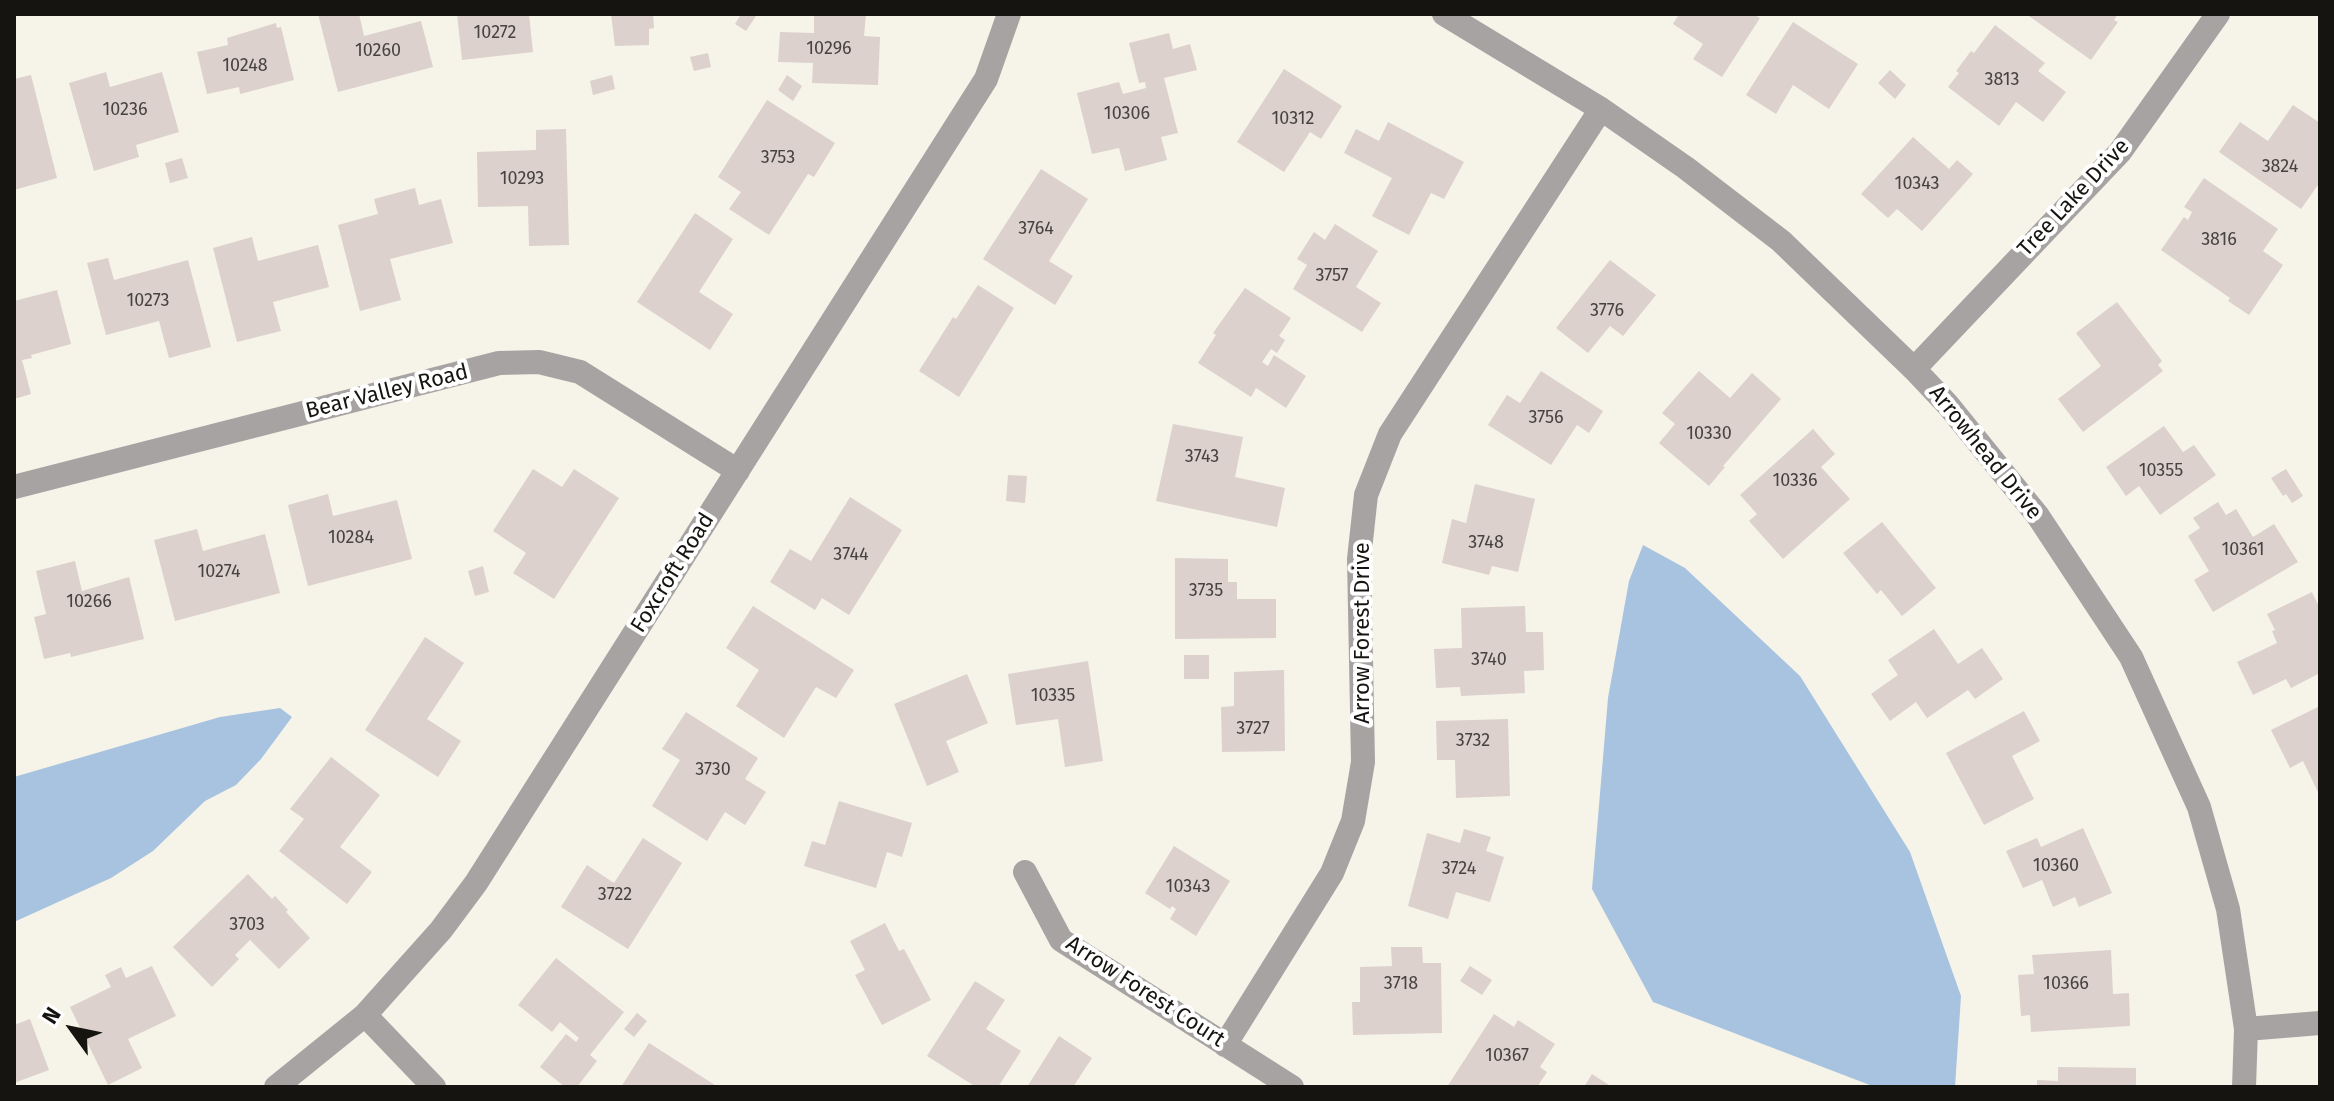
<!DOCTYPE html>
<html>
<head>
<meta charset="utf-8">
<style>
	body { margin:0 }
	#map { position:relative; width:2334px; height:1101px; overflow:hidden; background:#f6f3e9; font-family:"Fira Sans",sans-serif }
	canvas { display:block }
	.frame { position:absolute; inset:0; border:16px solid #151410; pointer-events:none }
	.north { position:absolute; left:32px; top:989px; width:80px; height:80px; -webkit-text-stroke:6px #fff; paint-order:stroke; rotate:303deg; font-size:22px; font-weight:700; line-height:32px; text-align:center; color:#151410 }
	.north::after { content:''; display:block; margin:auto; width:28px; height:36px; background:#151410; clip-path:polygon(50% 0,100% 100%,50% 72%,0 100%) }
</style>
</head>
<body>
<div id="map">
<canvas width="2334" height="1101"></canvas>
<div class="frame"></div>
<div class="north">N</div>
</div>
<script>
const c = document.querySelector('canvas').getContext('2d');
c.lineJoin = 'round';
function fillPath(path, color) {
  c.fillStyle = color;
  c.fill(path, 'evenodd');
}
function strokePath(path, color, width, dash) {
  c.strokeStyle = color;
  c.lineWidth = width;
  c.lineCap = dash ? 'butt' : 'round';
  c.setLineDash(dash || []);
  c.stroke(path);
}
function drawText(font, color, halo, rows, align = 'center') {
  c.font = font + ' "Fira Sans",sans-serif';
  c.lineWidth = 8;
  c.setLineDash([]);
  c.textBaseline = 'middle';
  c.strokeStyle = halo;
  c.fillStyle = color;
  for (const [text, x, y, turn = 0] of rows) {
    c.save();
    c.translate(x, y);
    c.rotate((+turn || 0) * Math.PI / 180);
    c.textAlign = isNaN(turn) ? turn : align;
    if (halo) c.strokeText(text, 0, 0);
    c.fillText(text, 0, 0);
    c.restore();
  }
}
fillPath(new Path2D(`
	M1643 545 1685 568 1800 676 1910 852 1961 996 1955 1087H1875L1653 1002 1592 889 1608 698 1629 581Z
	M280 708 292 717 261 759 236 785 205 801 153 851 111 878 14 922V777L220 717Z`), '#a7c3e0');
fillPath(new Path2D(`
	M318 14H359L364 36 421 21 433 67 338 92Z
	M457 14H529L533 52 462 60Z
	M611 14H653L654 28 649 29V45L615 46Z
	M741 14 756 16 746 31 735 24Z
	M814 14H866L864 36 880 37 878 85 812 83 813 63 778 62 780 32 814 33Z
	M1679 14H1753L1760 18 1722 77 1693 59 1703 44 1673 24Z
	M2026 14H2118L2114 20 2118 22 2091 60Z
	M1793 22 1858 64 1829 109 1793 85 1776 114 1746 95Z
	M276 23 277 28 281 27 294 80 240 94 239 87 207 94 197 52 228 45 227 38Z
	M1995 25 2045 63 2038 71 2066 92 2043 122 2016 102 1999 126 1948 87 1959 73 1956 71 1971 51 1974 53Z
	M1169 33 1173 49 1190 44 1197 70 1164 78 1178 133 1161 137 1167 160 1125 171 1119 148 1092 154 1077 93 1119 82 1123 94 1146 88 1145 82 1139 83 1129 43Z
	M708 53 711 67 694 71 690 57Z
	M1284 69 1342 106 1321 139 1310 132 1284 172 1237 142Z
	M1890 70 1906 85 1895 99 1878 83Z
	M106 72 110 87 162 72 179 132 136 145 139 157 94 171 69 83Z
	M31 75 57 178 14 190V79Z
	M612 75 615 89 593 95 590 81Z
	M787 75 802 86 793 101 778 90Z
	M767 100 835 143 814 177 808 174 769 235 729 209 741 192 718 177Z
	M2293 105 2320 123V182L2301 209 2219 152 2240 122 2268 141Z
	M1388 122 1464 162 1444 199 1431 193 1409 235 1372 216 1392 178 1344 153 1356 129 1379 141Z
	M566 129 569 245 529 246 528 206 478 207 477 152 536 150V130Z
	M1913 137 1949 169 1957 160 1973 174 1922 231 1897 209 1888 218 1861 194Z
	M182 158 188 178 170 183 165 163Z
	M1041 169 1088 199 1049 261 1073 276 1055 305 983 259Z
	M2204 178 2278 229 2263 251 2283 265 2249 315 2228 301 2230 298 2161 250 2184 217 2188 220 2192 212 2184 207Z
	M415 188 419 205 441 199 453 243 390 259 401 300 360 311 338 225 378 214 374 199Z
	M695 213 733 239 699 292 733 314 710 350 637 302Z
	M1335 224 1378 251 1356 287 1381 303 1362 332 1293 289 1307 265 1297 259 1314 232 1325 240Z
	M252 237 258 261 318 245 329 287 273 302 281 331 237 342 213 248Z
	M108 258 114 280 188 260 211 347 169 358 159 321 106 335 87 263Z
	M1610 260 1656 295 1623 336 1610 326 1588 353 1556 328Z
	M978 285 1014 308 959 397 919 371 953 317 956 319Z
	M1245 288 1291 318 1279 336 1285 340 1277 353 1271 349 1262 362 1268 366 1274 355 1306 376 1286 408 1256 388 1251 397 1198 363 1216 335 1213 333Z
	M57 290 71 344 31 355 32 358 22 360 31 394 14 399V301Z
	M2117 302 2162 361 2158 365 2163 371 2083 432 2058 399 2101 366 2076 333Z
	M1541 371 1603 411 1589 433 1577 425 1551 465 1488 425 1507 395 1520 403Z
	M1699 371 1730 398 1752 373 1781 399 1723 466 1725 467 1709 486 1659 443 1675 424 1662 413Z
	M1173 424 1243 437 1235 477 1285 488 1277 527 1156 501Z
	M2164 426 2183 452 2194 445 2216 475 2160 515 2139 486 2126 496 2106 467Z
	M1813 429 1835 454 1821 467 1850 499 1783 559 1749 521 1757 514 1740 495Z
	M533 469 562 487 574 469 619 498 554 599 513 573 526 553 493 531Z
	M2286 469 2303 496 2292 503 2286 494 2283 496 2271 478Z
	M1008 475 1027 476 1025 503 1006 501Z
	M1475 484 1535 499 1518 572 1492 566 1489 575 1442 563 1452 519 1466 523Z
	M328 494 333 516 397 500 412 559 308 586 288 505Z
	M850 497 902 530 849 615 822 598 815 610 770 582 790 549 811 561Z
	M2218 502 2226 515 2236 509 2253 537 2274 524 2298 562 2213 612 2194 580 2209 571 2188 536 2200 528 2193 518Z
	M1882 522 1936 588 1902 616 1881 590 1877 594 1843 553Z
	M197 529 203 551 265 534 280 593 175 621 154 540Z
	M1175 558 1228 559V582H1237V599H1276V638L1175 639Z
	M75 561 82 591 129 577 144 639 71 657 70 653 44 659 34 617 46 614 36 571Z
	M483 566 489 592 475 596 468 571Z
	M2312 592 2320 609V673L2291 688 2286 679 2253 695 2237 662 2277 643 2272 631 2275 630 2267 614Z
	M753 606 854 670 836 698 816 687 784 738 736 706 759 670 726 648Z
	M1525 606 1526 632H1543L1544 670 1524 671 1525 693 1461 696 1460 687 1436 688 1434 649 1462 648 1461 608Z
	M1934 629 1958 664 1982 648 2003 679 1975 699 1968 690 1927 718 1916 702 1890 721 1871 694 1898 675 1888 660Z
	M425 637 464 663 427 719 461 741 438 777 365 730Z
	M1184 655H1209V679H1184Z
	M1088 661 1103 761 1065 767 1058 719 1016 725 1008 674Z
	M1284 670 1285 751 1222 752 1221 707 1234 706V672Z
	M967 674 988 723 946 741 959 772 927 786 894 704Z
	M2320 706V796L2303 761 2290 768 2271 730Z
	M2024 711 2040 741 2012 756 2034 799 1984 825 1946 753Z
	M686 712 758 758 745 779 766 792 745 825 725 812 707 841 652 806 680 760 662 749Z
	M1508 719 1510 796 1456 798 1455 760H1437L1436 721Z
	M331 757 380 795 340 847 372 872 347 904 279 851 304 819 290 809Z
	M839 801 912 823 902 857 887 852 876 888 804 866 812 841 825 845Z
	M2083 828 2112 893 2079 907 2075 897 2053 907 2042 880 2023 888 2006 851 2037 838 2041 847Z
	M1464 829 1491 837 1486 851 1504 857 1490 902 1456 892 1448 919 1408 906 1427 833 1460 843Z
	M643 838 682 863 628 949 561 907 587 865 614 883Z
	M1174 846 1230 881 1196 936 1170 919 1176 909 1172 906 1170 909 1145 893Z
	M248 874 272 899 275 896 288 910 286 912 310 938 279 969 250 940 235 955 239 959 212 987 173 947Z
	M885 923 899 951 904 949 931 1000 882 1025 855 975 865 970 850 941Z
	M1391 947H1422L1423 963H1441L1442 1033 1353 1035 1352 1002H1360V967L1392 966Z
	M2111 950 2113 994 2129 993 2130 1026 2031 1032 2030 1015 2021 1016 2018 975 2034 974 2032 955Z
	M556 958 624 1012 590 1055 597 1061 577 1087H565L540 1067 566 1034 576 1042 579 1038 560 1022 552 1032 518 1005Z
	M152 966 176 1016 128 1039 142 1068 108 1085 70 1007 111 987 105 975 121 967 126 978Z
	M1470 966 1492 980 1482 995 1460 981Z
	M975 981 1005 1000 986 1029 1021 1051 998 1087H976L927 1056Z
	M637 1013 647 1021 634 1037 624 1029Z
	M1494 1014 1514 1027 1518 1020 1555 1044 1540 1067 1547 1072 1537 1087H1447Z
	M30 1019 49 1070 14 1083V1025Z
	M1059 1036 1092 1058 1073 1087H1027Z
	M649 1043 718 1087H621Z
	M2058 1067 2136 1068V1087H2037V1080L2058 1081Z
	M1592 1074 1612 1087H1584Z`), '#dcd1cd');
strokePath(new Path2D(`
	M1444 14 1601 109 1686 168 1781 241 1914 369 1948 405 2038 516 2131 657 2199 807 2228 909 2246 1029 2244 1087
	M1914 369 2120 152 2218 14
	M14 487 499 363 539 362 580 372 738 471
	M1025 872 1061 940 1292 1087
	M365 1015 434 1087
	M2246 1029 2320 1023
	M1225 1045 1332 873 1353 821 1363 762 1359 559 1366 495 1390 434 1601 109
	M276 1087 365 1015 441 930 476 883 986 79 1009 14`), '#a8a3a3', 24);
drawText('18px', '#47433f', null, [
	["10272",495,33],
	["10296",829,49],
	["10260",378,51],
	["10248",245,66],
	["3813",2002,80],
	["10236",125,110],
	["10306",1127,114],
	["10312",1293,119],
	["3753",778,158],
	["3824",2280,167],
	["10293",522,179],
	["10343",1917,184],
	["3764",1036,229],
	["3816",2219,240],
	["3757",1332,276],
	["10273",148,301],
	["3776",1607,311],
	["3756",1546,418],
	["10330",1709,434],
	["3743",1202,457],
	["10355",2161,471],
	["10336",1795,481],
	["10284",351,538],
	["3748",1486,543],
	["10361",2243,550],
	["3744",851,555],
	["10274",219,572],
	["3735",1206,591],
	["10266",89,602],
	["3740",1489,660],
	["10335",1053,696],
	["3727",1253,729],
	["3732",1473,741],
	["3730",713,770],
	["10360",2056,866],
	["3724",1459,869],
	["10343",1188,887],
	["3722",615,895],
	["3703",247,925],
	["3718",1401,984],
	["10366",2066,984],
	["10367",1507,1056]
]);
drawText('22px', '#151410', '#fff', [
	["Tree Lake Drive",2074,198,-47],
	["Bear Valley Road",387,392,-14],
	["Arrowhead Drive",1985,453,51],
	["Foxcroft Road",673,573,-58],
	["Arrow Forest Drive",1363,633,-90],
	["Arrow Forest Court",1145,992,33]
]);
</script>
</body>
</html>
